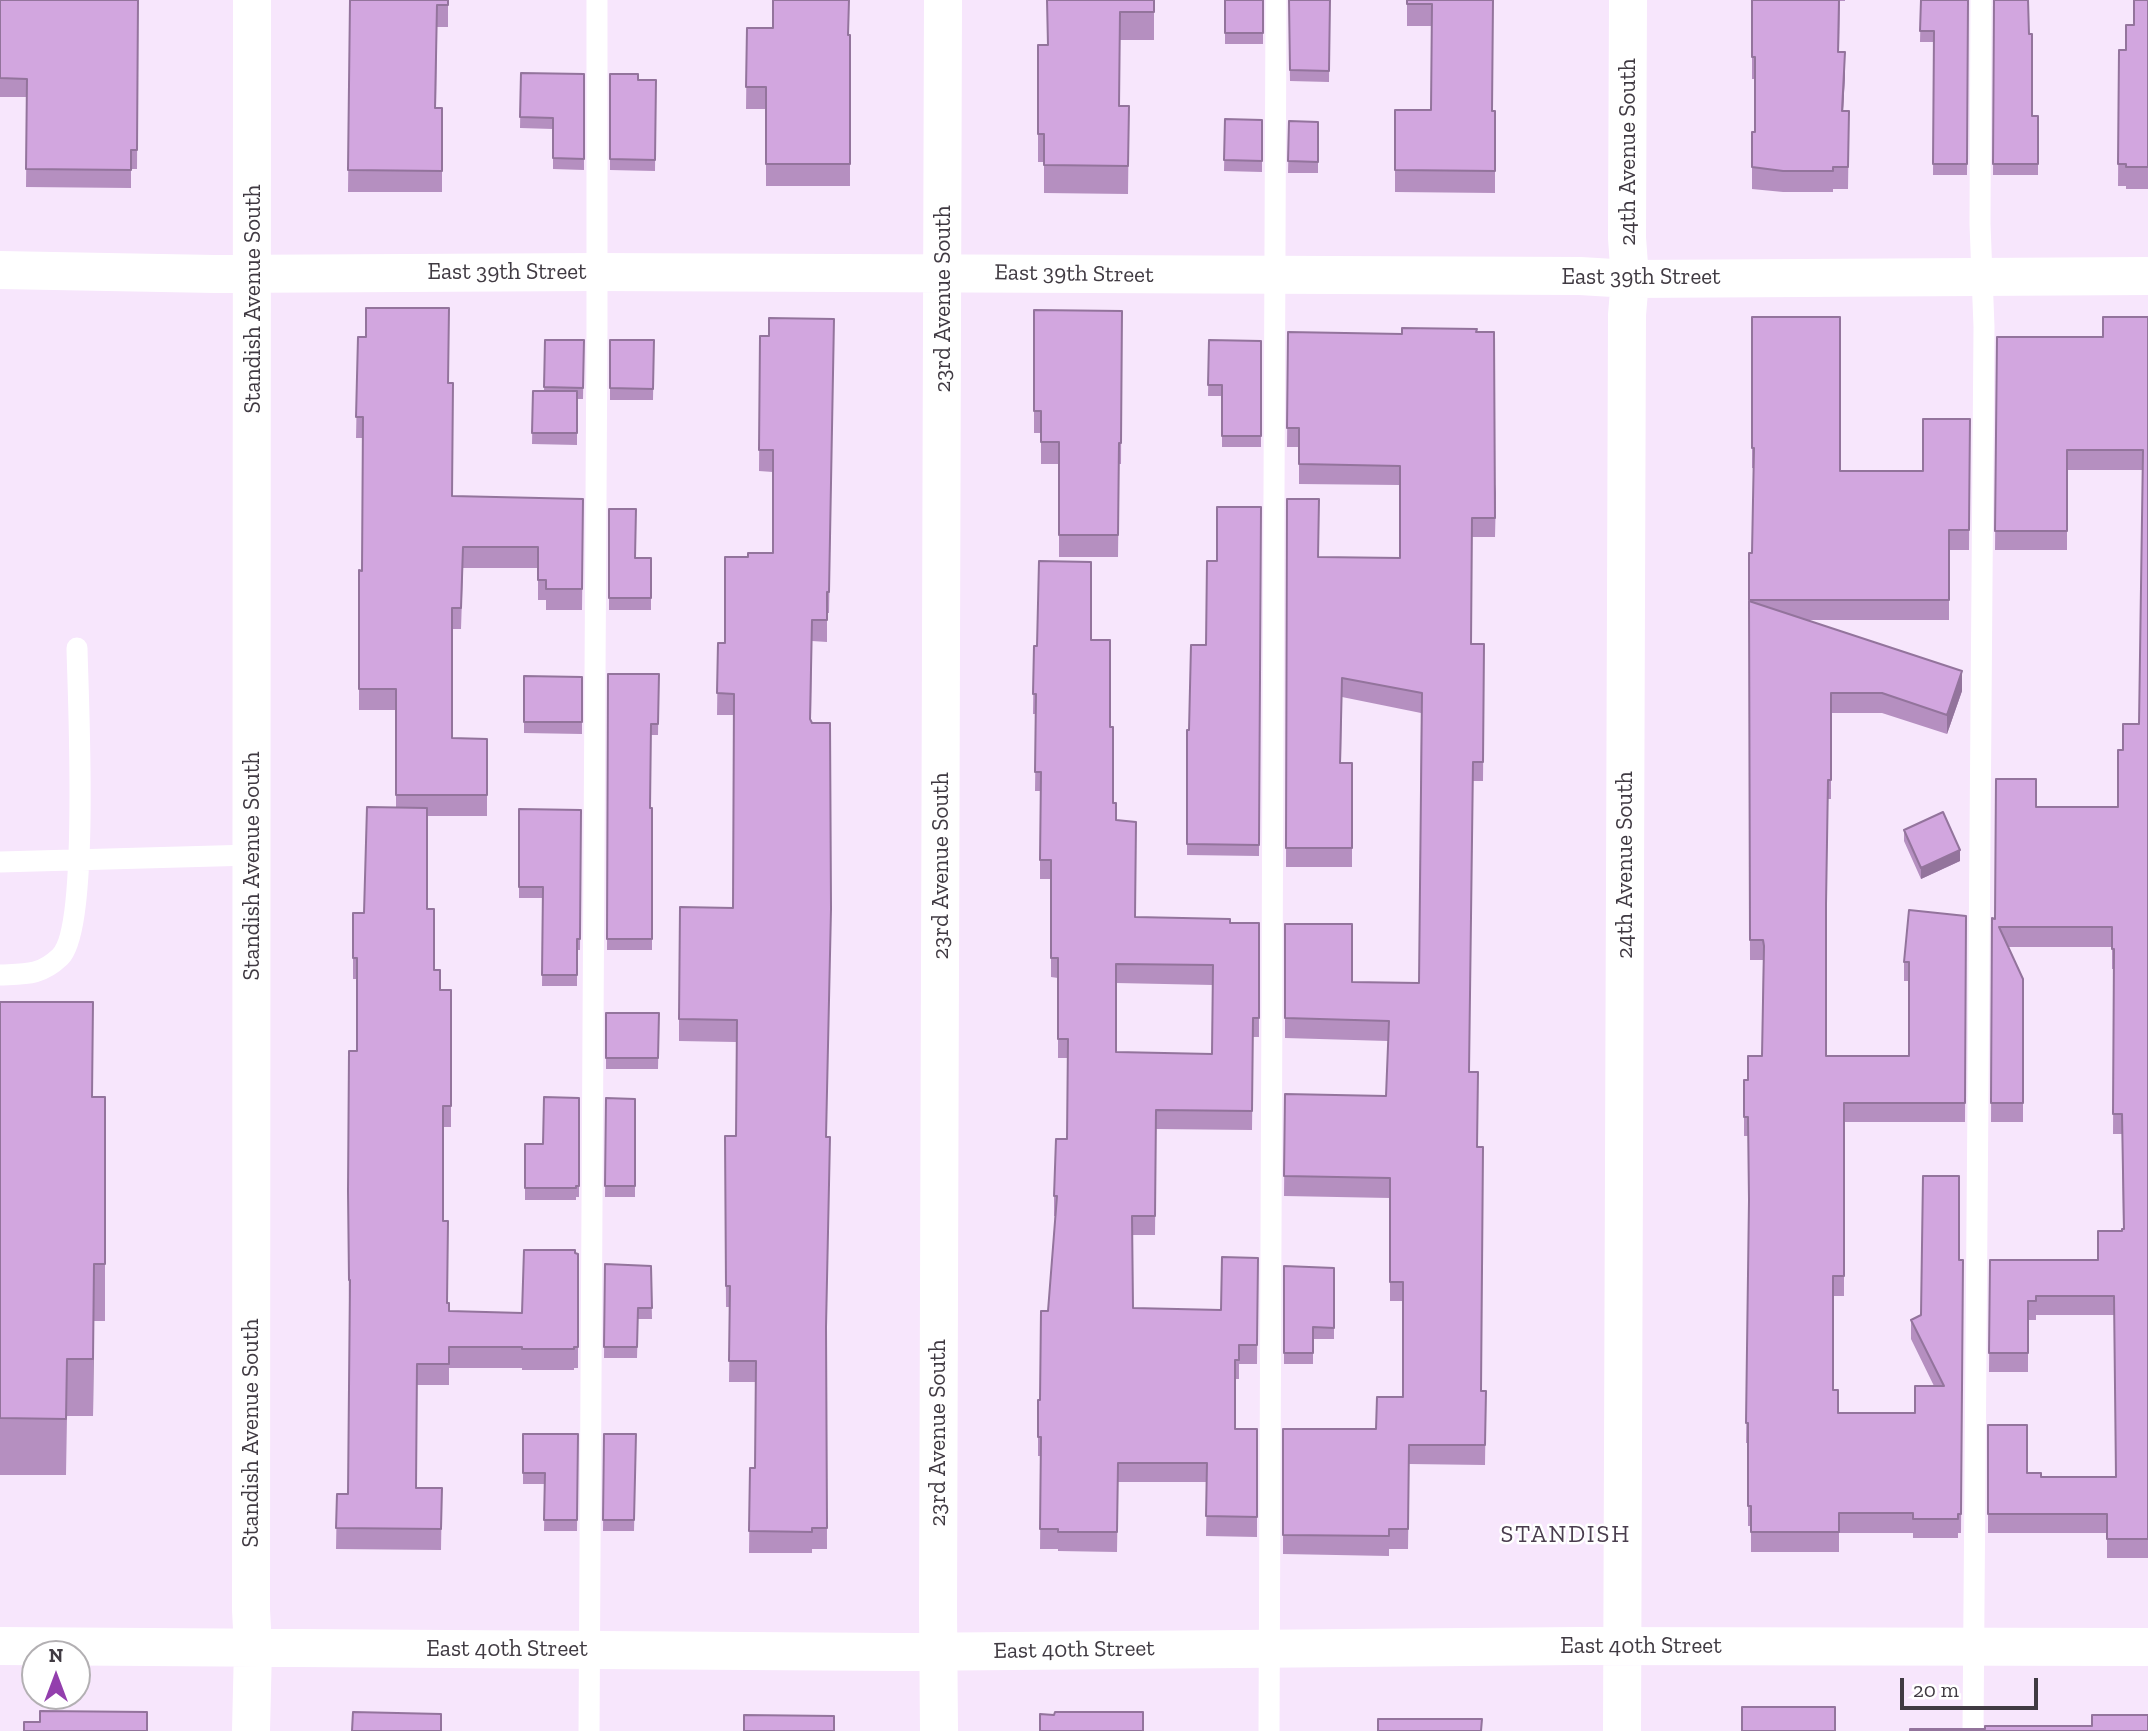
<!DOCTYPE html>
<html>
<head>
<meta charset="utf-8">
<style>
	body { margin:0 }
	#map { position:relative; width:2148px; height:1731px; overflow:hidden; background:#f7e6fc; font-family:"Zilla Slab",serif }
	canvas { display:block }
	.north { position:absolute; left:21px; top:1640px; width:70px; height:70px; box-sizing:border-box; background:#fff; border:2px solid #b3b0b3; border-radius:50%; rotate:0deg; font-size:19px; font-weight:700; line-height:28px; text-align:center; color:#403a42 }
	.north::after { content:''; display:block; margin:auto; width:24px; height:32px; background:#933fad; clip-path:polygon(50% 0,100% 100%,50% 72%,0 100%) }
	.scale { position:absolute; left:1900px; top:1678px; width:138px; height:32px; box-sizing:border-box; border:4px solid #403a42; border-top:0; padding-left:9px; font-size:21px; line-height:24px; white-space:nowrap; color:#403a42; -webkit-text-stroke:5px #fff; paint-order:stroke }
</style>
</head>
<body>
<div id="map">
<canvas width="2148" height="1731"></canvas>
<div class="north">N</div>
<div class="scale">20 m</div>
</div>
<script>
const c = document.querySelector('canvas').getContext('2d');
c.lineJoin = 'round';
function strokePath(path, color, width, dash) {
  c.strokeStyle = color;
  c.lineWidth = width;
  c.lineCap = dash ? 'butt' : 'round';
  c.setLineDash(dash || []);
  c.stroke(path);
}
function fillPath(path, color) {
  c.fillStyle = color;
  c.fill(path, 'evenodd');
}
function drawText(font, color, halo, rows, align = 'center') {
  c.font = font + ' "Zilla Slab",serif';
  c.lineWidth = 5;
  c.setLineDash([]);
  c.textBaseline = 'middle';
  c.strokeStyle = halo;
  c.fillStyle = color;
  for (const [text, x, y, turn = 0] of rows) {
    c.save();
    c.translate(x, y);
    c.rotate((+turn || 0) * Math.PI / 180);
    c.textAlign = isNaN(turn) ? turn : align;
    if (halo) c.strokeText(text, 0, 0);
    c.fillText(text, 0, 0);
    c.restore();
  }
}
strokePath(new Path2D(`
	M0 862 252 855
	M0 975C25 974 40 976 60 957 90 928 78 699 77 648
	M589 1731 597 325V0
	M1269 1731 1276 0
	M1973 1731 1984 327 1980 224 1981 0`), '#fff', 21);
strokePath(new Path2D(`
	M0 270 215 274 597 272 1580 276 1630 279 2148 276
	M0 1646 898 1652 1580 1646 2148 1647
	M251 1731 253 1647 251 1610 252 0
	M939 1731 938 1609 943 0
	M1622 1731 1627 315 1630 279 1627 238 1628 0`), '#fff', 38);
fillPath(new Path2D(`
	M0 0H138L137 169H131V188L26 187 27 97H0Z
	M350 0H448V27H437L436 108H442V192H348Z
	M1047 0H1154V40H1120L1119 106H1129L1128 194 1044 193V162H1038V84L1047 45Z
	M1225 0H1263V44H1225Z
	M1289 0H1330L1329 82 1290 81Z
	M1407 0H1493L1492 111H1495V193L1395 192V110H1431L1432 26H1407Z
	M1752 0H1845V1H1840L1839 52 1845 74 1843 111H1849L1848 189H1833V192H1783L1752 189V132H1755V79H1752Z
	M1921 0H1968L1967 175H1933L1934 42H1920Z
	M1994 0 2029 34 2032 116H2038V175H1993Z
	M2148 0V189H2126V186H2118L2119 50H2126L2134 25Z
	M747 28 850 35V186H766V109H746Z
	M521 73 584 74V170L553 169V129L520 128Z
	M610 74 638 80H656L655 171 610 170Z
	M1225 119 1262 120V172L1224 171Z
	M1289 121 1318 122V173H1288Z
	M1034 310 1122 311 1121 464H1119L1118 557H1059V464H1041V433H1034Z
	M1752 317 1840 471H1923L1970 419 1969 550H1949V620H1806L1962 691 1947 734 1882 713H1831V799H1828L1826 923V1056H1909V981H1904V962L1966 916 1965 1122H1844V1296H1833V1390L1838 1413H1915L1934 1386 1911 1339V1320L1921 1315 1959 1260 1963 1280 1961 1533H1958V1538H1913V1533H1839V1552H1751V1526H1748V1443H1746L1749 1211 1748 1136H1744V1080H1748L1762 1056 1763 964V960H1750L1749 553H1752L1754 468H1752Z
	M2148 317V1558H2107V1533H1988V1425L2027 1473 2041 1477H2116L2114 1315H2036V1320H2028V1372H1989L1990 1260H2098L2123 1229 2122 1134H2113L2114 969H2112V947H2008L2023 979V1122H1991L1992 918 1995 919 2036 807H2118L2123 750 2139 724 2143 470H2067V550H1995L1997 337H2103Z
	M834 319 829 613H827V642L812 641 811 720 826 1137 827 1549H812V1553H749L750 1468H755V1382H729L730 1307H726L725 1136H736V1042L679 1041V1019L733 908 734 715H717L718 643H725L773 553V472L759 471 760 336H769Z
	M1288 332 1402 334 1477 332 1496 493 1495 537H1472L1471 644 1484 663 1483 781H1473L1469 1072 1477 1147 1481 1391H1486L1485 1465 1409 1464 1408 1549H1389V1556L1283 1554V1429H1376L1403 1397V1301H1390V1198L1284 1196 1285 1094 1386 1096 1388 1041 1285 1038V924L1352 982 1419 983 1421 713 1342 697 1341 763H1352V867H1286L1287 499 1318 557 1400 558V485L1299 484V447H1287Z
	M358 337 448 383 452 496 583 519 582 610H546V600H538V568H463L461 629H452V738L487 739V816H427V909L434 970 440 990H451V1127H443V1221L448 1303 449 1311 522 1313 575 1253 578 1254V1368H574V1370H522V1368H449V1385H417L416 1488H442L441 1550 336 1549 337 1494H348L350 1300H349L348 1212 357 1051V979H353V913H364L396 807V710H359V570L362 571 363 438H356Z
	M545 340H584L583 399H577V445L532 444 533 391H544Z
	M610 340H654L653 400H610Z
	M1209 340 1261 341V447H1222V396H1208Z
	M1261 507 1259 856 1187 855V730H1189L1206 645 1217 561Z
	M609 509 635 558H651V610H609Z
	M1091 640 1110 727 1113 803 1135 917 1230 923H1259V1037H1253L1252 1130 1156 1129 1155 1235H1132L1133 1308 1221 1310 1258 1258 1257 1364H1239V1379H1235V1429H1257V1537L1206 1536 1207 1482H1118L1117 1552 1058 1551V1549H1040L1041 1456H1038V1400H1040L1048 1311 1055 1216H1054V1196L1067 1139V1058H1058V978L1051 977V879H1040V791H1035L1036 714H1033L1034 646ZM1116 983 1213 985 1212 1054 1116 1052Z
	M608 674H659L658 735H651L650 808H652V950H607Z
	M524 676 582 677V734L524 733Z
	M519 809 581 810 580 950H577V986H542L543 898H519Z
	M1904 830 1960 861 1921 879 1904 841Z
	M0 1002 93 1097H105V1321H94L93 1416H67L66 1475H0Z
	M606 1013H659L658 1069H606Z
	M579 1098V1197H576V1200H525V1144H543Z
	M606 1098 635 1099V1197H605Z
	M605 1264 651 1266 652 1319H638L637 1358H604Z
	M1284 1266 1334 1268V1339H1313V1364H1284Z
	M523 1434H578L577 1531H544L545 1484H523Z
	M604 1434H636L634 1531H603Z`), '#b58fc0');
fillPath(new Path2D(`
	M1845 52V74L1842 133V111Z
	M1962 671V691L1947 734V715Z
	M1960 850V861L1921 879V868Z
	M94 1264V1321L93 1416V1359Z`), '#93749c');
const building = new Path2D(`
	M0 0H138L137 150H131V170L26 169 27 79 0 78Z
	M350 0H448V5H437L435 108H442V171L348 170Z
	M773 0H849L848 35H850V164H766V87H746L747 28H773Z
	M1047 0H1154V12H1120L1119 106H1129L1128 166 1044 165V134H1038V45H1048Z
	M1225 0H1263V33H1225Z
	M1289 0H1330L1329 71 1290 70Z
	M1407 0H1493L1492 111H1495V171L1395 170V110H1431L1432 4H1407Z
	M1752 0H1839L1838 52H1845L1842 111H1849L1848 167H1833V171H1783L1752 167V132H1755V57H1752Z
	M1921 0H1968L1967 164H1933L1934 31H1920Z
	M1994 0H2028L2029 34H2032V116H2038V164H1993Z
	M2134 0H2148V167H2126V164H2118L2119 50H2126V25H2134Z
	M521 73 584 74V159L553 158V118L520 117Z
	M610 74H638V80H656L655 160 610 159Z
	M1225 119 1262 120V161L1224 160Z
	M1289 121 1318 122V162L1288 161Z
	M366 308H449L448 383H453L452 496 583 499 582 589H546V580H538V547H463L461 608H452V738L487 739V795H396V689H359V570L362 571 363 417H356L358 337H366Z
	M1034 310 1122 311 1121 443H1119L1118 535H1059V442H1041V411H1034Z
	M1752 317H1840V471H1923V419H1970L1969 530H1949V600H1749V553H1752L1754 448H1752Z
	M2103 317H2148V1539H2107V1514H1988V1425H2027V1473H2041V1477H2116L2114 1296H2036V1301H2028V1353H1989L1990 1260H2098V1231H2122V1229H2124L2122 1114H2113L2114 949H2112V927H1999L2023 979V1103H1991L1992 918 1995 919 1996 779H2036V807H2118V750H2123V724H2139L2143 450H2067V531H1995L1997 337H2103Z
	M769 318 834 319 829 592H827V620H812L810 719 812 723H830L831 909 826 1137H830L826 1327 827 1528H812V1532L749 1531 750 1468H755L756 1361H729L730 1286H726L725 1136H736L737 1020 679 1019 680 907 733 908 734 694 717 693 718 643H725V557H748V553H773V450H759L760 336H769Z
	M1402 328 1477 329 1476 332H1494L1495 518H1472L1471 644H1484L1483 762H1473L1469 1072H1478L1477 1147H1483L1481 1391H1486L1485 1445H1409L1408 1529H1389V1536L1283 1535V1429H1376L1377 1397H1403V1282H1390V1178L1284 1176 1285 1094 1386 1096 1389 1021 1285 1018V924H1352V982L1419 983 1422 693 1342 678 1340 763H1352V848H1286L1287 499H1319L1318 557 1400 558V466L1299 464V428H1287L1288 332 1402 334Z
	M545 340H584L583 388 544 387Z
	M610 340H654L653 389 610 388Z
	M1209 340 1261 341V436H1222V385H1208Z
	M533 391H577V433H532Z
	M1217 507H1261L1259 845 1187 844V730H1189L1191 645H1206L1207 561H1217Z
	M609 509H636L635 558H651V598H609Z
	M1039 561 1091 562V640H1110V727H1113V803H1116V820L1136 822 1135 917 1230 919V923H1259V1018H1253L1252 1111 1156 1110 1155 1216H1132L1133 1308 1221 1310 1222 1257 1258 1258 1257 1345H1239V1360H1235V1429H1257V1517L1206 1516 1207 1463H1118L1117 1532H1058V1529H1040L1041 1437H1038V1400H1040L1041 1311H1048L1057 1196H1054L1056 1139H1067L1068 1039H1058V958H1051V860H1040L1041 772H1035L1036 694H1033L1034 646H1037ZM1116 964 1213 965 1212 1054 1116 1052Z
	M1749 601 1962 671 1947 715 1882 693H1831V780H1828L1826 904V1056H1909V962H1904L1909 910 1966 916 1965 1103H1844V1276H1833V1390H1838V1413H1915V1386H1944L1911 1320 1921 1315 1923 1176H1959V1260H1963L1961 1514H1958V1519H1913V1513H1839V1532H1751V1506H1748V1423H1746L1749 1200 1748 1117H1744V1080H1748V1056H1762L1764 946 1763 940H1750Z
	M608 674H659L658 724H651L650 808H652V939H607Z
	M524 676 582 677V722H524Z
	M367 807 427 808V909H434V970H440V990H451V1106H443V1221H448L447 1303H449V1311L522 1313 524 1250H575V1253L578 1254V1347H574V1349H522V1347H449V1364H417L416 1488H442L441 1529 336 1528 337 1494H348L350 1280H349L348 1191 349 1051H357V958H353V913H364Z
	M519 809 581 810 580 939H577V975H542L543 887H519Z
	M1943 812 1960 850 1921 868 1904 830Z
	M0 1002H93L92 1097H105V1264H94L93 1359H67L66 1419 0 1418Z
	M606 1013H659L658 1058H606Z
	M544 1097 579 1098V1186H576V1188H525V1144H543Z
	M606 1098 635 1099V1186H605Z
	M605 1264 651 1266 652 1308H638L637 1347H604Z
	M1284 1266 1334 1268V1328L1313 1327V1353H1284Z
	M523 1434H578L577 1520H544L545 1473H523Z
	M604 1434H636L634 1520H603Z
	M1742 1707H1835V1731H1742Z
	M40 1711 147 1712V1731H24V1722H40Z
	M353 1712 441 1714V1731H352Z
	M1055 1712H1143V1731H1040V1714L1054 1715Z
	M744 1715 834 1716V1731H744Z
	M2092 1715H2148V1731H1910V1729H1985V1726H2092Z
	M1378 1719H1482L1481 1731H1378Z`);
fillPath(building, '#d2a6df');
strokePath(building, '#93749c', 2);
drawText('23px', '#403a42', '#fff', [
	["24th Avenue South",1628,152,-90],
	["East 39th Street",507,272],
	["East 39th Street",1074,274,1],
	["East 39th Street",1641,277],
	["Standish Avenue South",253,299,-90],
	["23rd Avenue South",943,299,-90],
	["24th Avenue South",1625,865,-90],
	["Standish Avenue South",252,866,-90],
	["23rd Avenue South",941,866,-90],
	["Standish Avenue South",251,1433,-90],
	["23rd Avenue South",938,1433,-90],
	["East 40th Street",1641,1646],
	["East 40th Street",507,1649],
	["East 40th Street",1074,1650,-1]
]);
c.letterSpacing = '2px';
drawText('24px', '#4a3d4e', '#fff', [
	["STANDISH",1566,1535]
]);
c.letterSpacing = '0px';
</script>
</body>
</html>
